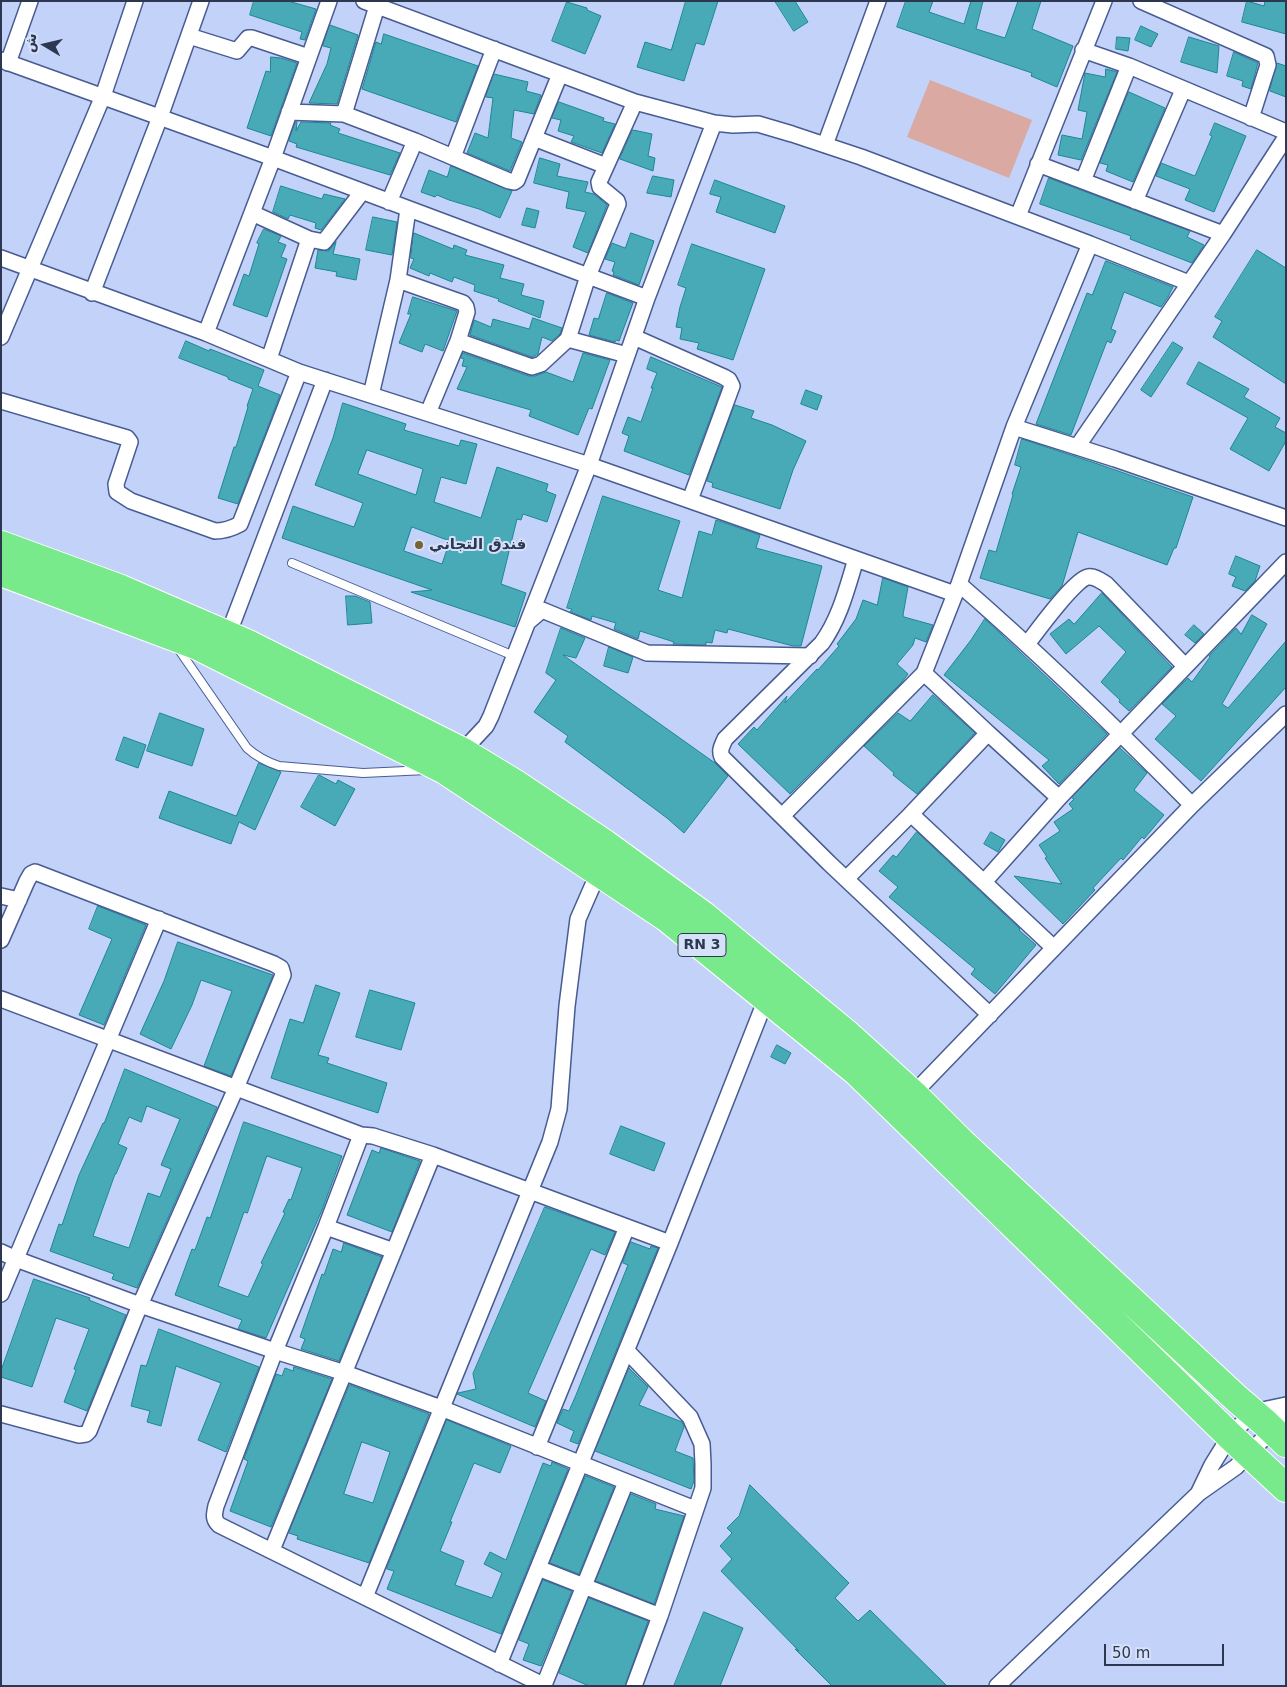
<!DOCTYPE html>
<html>
<head>
<meta charset="utf-8">
<style>
	body { margin:0 }
	#map { position:relative; width:1287px; height:1687px; overflow:hidden; background:#c3d2f8; font-family:"DejaVu Sans",Vazirmatn,sans-serif }
	canvas { display:block }
	.frame { position:absolute; inset:0; border:2px solid #2d3750; pointer-events:none }
	.north { position:absolute; left:20px; top:20px; width:50px; height:50px; -webkit-text-stroke:4px #d5e0f9; paint-order:stroke; rotate:279deg; font-size:14px; font-weight:700; line-height:20px; text-align:center; color:#2d3750 }
	.north::after { content:''; display:block; margin:auto; width:18px; height:22px; background:#2d3750; clip-path:polygon(50% 0,100% 100%,50% 72%,0 100%) }
	.scale { position:absolute; left:1104px; top:1644px; width:120px; height:22px; box-sizing:border-box; border:2px solid #2d3750; border-top:0; padding-left:6px; font-size:15px; line-height:18px; white-space:nowrap; color:#2d3750; -webkit-text-stroke:4px #d5e0f9; paint-order:stroke }
</style>
</head>
<body>
<div id="map">
<canvas width="1287" height="1687"></canvas>
<div class="frame"></div>
<div class="north">ش</div>
<div class="scale">50 m</div>
</div>
<script>
const c = document.querySelector('canvas').getContext('2d');
c.lineJoin = 'round';
function fillPath(path, color) {
  c.fillStyle = color;
  c.fill(path, 'evenodd');
}
function strokePath(path, color, width, dash) {
  c.strokeStyle = color;
  c.lineWidth = width;
  c.lineCap = dash ? 'butt' : 'round';
  c.setLineDash(dash || []);
  c.stroke(path);
}
function drawText(font, color, halo, rows, align = 'center') {
  c.font = font + ' "DejaVu Sans",Vazirmatn,sans-serif';
  c.lineWidth = 4;
  c.setLineDash([]);
  c.textBaseline = 'middle';
  c.strokeStyle = halo;
  c.fillStyle = color;
  for (const [text, x, y, turn = 0] of rows) {
    c.save();
    c.translate(x, y);
    c.rotate((+turn || 0) * Math.PI / 180);
    c.textAlign = isNaN(turn) ? turn : align;
    if (halo) c.strokeText(text, 0, 0);
    c.fillText(text, 0, 0);
    c.restore();
  }
}
fillPath(new Path2D(`
	M930 80 1032 120 1009 178 907 137Z`), '#d9a9a2');
const building = new Path2D(`
	M254 1H288L316 9 305 40 300 39 302 32 250 15Z
	M686 1H718L704 45 696 43 684 81 637 67 645 42 671 50Z
	M775 1H795L808 22 794 31Z
	M906 1H933L929 12 964 24 971 1H983L976 29 1005 38 1018 1H1041L1032 29 1073 46 1057 87 1031 76 1032 73 897 27Z
	M1247 1 1264 6 1265 1H1286V34L1242 22Z
	M567 2 587 8V10L601 16 585 54 552 41Z
	M330 25 358 35 337 104 309 103 327 64 331 48 323 46Z
	M1141 26 1158 34 1151 47 1135 40Z
	M384 34 478 66 456 122 362 89 376 42 381 44Z
	M1117 37 1130 38 1128 51 1116 49Z
	M1189 37 1219 46 1217 73 1181 62Z
	M1234 52 1258 63 1251 89 1242 86 1243 81 1227 76Z
	M271 57 281 58 297 63 271 136 247 128 266 71 270 72Z
	M1277 63 1286 66V97L1270 91Z
	M1106 69 1117 72 1081 160 1058 155 1062 135 1082 139 1087 112 1078 110 1085 73 1105 77Z
	M494 74 528 82 526 91 541 95 534 114 514 110 511 138 522 142 510 171 467 153 475 133 488 138 493 98 486 97Z
	M1129 92 1165 108 1133 182 1106 171 1108 165 1100 163Z
	M559 102 604 118 603 121 615 124 602 153 571 142 574 136 558 131 561 120 552 118Z
	M296 122H297L296 131 301 122 331 123 330 125 340 129 338 133 400 153 390 175 296 147 297 144 289 141Z
	M1215 123 1246 136 1214 212 1185 200 1190 189 1156 176 1161 163 1195 176 1212 136 1210 135Z
	M633 130 652 134 648 156 655 158 653 171 620 159Z
	M540 158 560 164 557 176 588 182 585 192 594 194 607 205 588 253 573 247 586 212 566 208 569 192 534 183Z
	M451 166 512 191 500 218 479 209 449 200 437 195 435 197 421 192 429 170 447 177Z
	M653 176 674 180 671 197 647 193Z
	M1049 178 1190 231 1187 237 1204 245 1192 263 1130 239 1131 236 1040 204Z
	M715 180 785 206 775 233 716 212 721 197 710 194Z
	M281 186 322 199 324 194 345 199 321 230 315 228 316 223 290 215 288 219 273 212Z
	M527 208 539 211 535 228 522 225Z
	M373 217 397 222 392 255 366 250Z
	M264 229 281 236 278 242 286 245 281 257 287 259 267 317 233 305 244 274 249 276 259 244 257 243Z
	M414 233 453 249 454 245 467 250 465 255 504 265 500 278 524 284 521 295 544 301 540 318 498 301 499 299 474 291 475 285 454 277 452 282 430 273 429 276 410 268 414 259 411 258Z
	M631 233 654 241 639 285 613 275 614 272 612 271 615 262 605 259 612 243 625 248Z
	M336 242 333 254 360 259 356 280 336 276 337 272 315 268 318 250 328 251Z
	M692 244 765 269 733 360 697 349 699 343 680 339 682 328 676 327 680 307 686 288 678 285Z
	M1257 250 1286 268V384L1213 337 1222 321 1215 317Z
	M1106 261 1173 287 1168 297 1161 307 1124 292 1111 329 1116 331 1111 343 1107 341 1071 435 1036 424 1087 293 1092 295Z
	M607 293 633 303 619 341 616 340 615 342 589 335 594 318 598 319Z
	M413 297 457 311 443 351 425 344 422 352 399 343 411 314H408Z
	M533 318 562 328 560 334 552 341 542 337 538 354 532 357 470 335 474 320 491 327 493 319 529 329Z
	M186 341 209 351 210 349 264 370 258 386 280 395 238 504 218 498 234 447H236L248 407 247 406 253 389 228 379V377L179 358Z
	M1173 342 1183 348 1151 397 1141 390Z
	M463 353 529 376H535L546 372 573 382 583 353 610 360 592 409 589 408 578 435 529 416 531 410 457 389 467 367 462 366 464 359 461 358Z
	M651 357 722 387 689 475 624 451 629 436 622 433 628 417 641 422 653 388H651L657 373 647 369Z
	M1199 362 1249 389 1244 397 1280 418 1275 427 1286 433V441L1269 471 1230 449 1248 418 1187 384Z
	M806 390 822 396 817 410 801 404Z
	M343 403 406 424 404 430 459 446 461 440 477 444 466 484 441 477 434 502 481 518 497 467 548 484 546 491 556 495 547 522 523 514 521 520 517 519 501 584 526 593 515 627 411 592 432 590 282 538 293 506 354 527 363 503 315 485 333 438ZM367 450 423 469 416 495 358 474ZM412 527 450 541 442 564 404 551Z
	M735 405 754 411 751 418 772 425 806 441 793 470 780 509 712 487 713 483 707 481Z
	M1022 439 1098 464 1193 497 1176 548H1174L1167 565 1078 532 1062 586 1050 599 980 578 989 550 996 552 1013 495 1012 494 1021 467 1015 465Z
	M603 496 680 521 658 590 682 598 699 531 712 535 716 520 760 535 756 548 822 566 801 646H793L728 629 727 633 715 630 712 643 706 642V645L673 644 674 642 640 631 638 639 614 629 616 623 592 616 591 620 570 612 572 609 567 608Z
	M1236 556 1260 566 1255 581 1245 591 1232 586 1236 577 1229 574Z
	M883 578 908 587 903 615 904 617 933 625 926 642 915 638 913 645 897 664 908 674 902 682 790 794 738 744 754 727 757 730 787 696 785 703 817 669 818 670 839 646 837 644 856 619 863 600 877 605Z
	M1102 593 1172 667 1129 711 1119 702 1120 700 1101 682 1126 652 1099 626 1066 654 1050 634 1069 619 1074 624Z
	M346 596H355L370 602 372 623 348 625Z
	M1252 615 1267 624 1222 704 1228 708 1286 641V687L1201 781 1155 739 1176 716 1162 704 1188 678 1192 682 1210 657 1209 656 1236 628 1241 634Z
	M985 619 1107 734 1059 784 1042 766 1049 760 944 675 971 640Z
	M1194 625 1204 634 1195 643 1185 635Z
	M561 628 585 638 576 658 563 655 715 763 728 776 684 833 667 818 565 742 568 736 534 712 556 680 546 673Z
	M609 647 633 657 628 673 604 666Z
	M933 695 975 733 917 794 893 775 894 773 864 746 898 713 910 721Z
	M160 713 204 729 192 766 147 751Z
	M124 737 146 745 138 768 116 760Z
	M1120 748 1147 773 1134 790 1164 815 1144 839 1142 837 1123 860 1121 858 1093 888 1095 890 1063 924 1014 876 1062 884 1045 858 1047 857 1039 845 1060 831 1054 822 1073 809 1069 804 1074 799 1072 798Z
	M259 763 281 772 255 830 239 822 231 844 159 818 169 791 236 816Z
	M319 775 336 784 338 780 355 789 335 826 301 807Z
	M917 832 1020 929 1019 930 1036 945 995 994 971 974 975 969 889 897 898 887 879 871 893 855 896 857Z
	M991 832 1005 840 998 852 984 844Z
	M98 906 146 925 104 1025 79 1015 112 939 89 929Z
	M178 942 273 975 231 1076 204 1066 232 991 201 980 192 1005 171 1049 140 1034 164 981Z
	M316 985 340 993 318 1055 329 1058 327 1063 387 1083 378 1113 271 1078 290 1019 303 1023Z
	M370 990 415 1003 401 1050 356 1037Z
	M777 1045 791 1053 785 1064 771 1057Z
	M125 1069 217 1107 137 1288 112 1279 114 1274 50 1251 59 1224 62 1225 79 1175 103 1123H104ZM147 1106 180 1119 161 1165 171 1169 160 1197 148 1193 129 1248 93 1236 115 1174H116L127 1148 118 1144 129 1117 141 1122Z
	M244 1122 342 1156 322 1210 266 1338 238 1329 242 1320 175 1295 192 1249 195 1250 207 1217 210 1218ZM267 1156 302 1168 291 1200 289 1199 283 1212 285 1213 261 1263 263 1264 248 1297 218 1286 244 1212 247 1213Z
	M621 1126 665 1143 654 1171 610 1154Z
	M381 1148 420 1161 392 1232 347 1215 372 1150 379 1153Z
	M545 1207 615 1232 605 1255 591 1249 528 1393 546 1401 535 1427 457 1394 458 1393 476 1389 473 1374Z
	M631 1242 650 1249 651 1246 658 1248 578 1444 570 1441 574 1431 557 1423 563 1409 569 1411 576 1395 628 1265 623 1263Z
	M344 1243 382 1257 339 1361 301 1349 305 1339 300 1337 322 1274 324 1275 333 1249 341 1252Z
	M34 1279 90 1298 89 1300 126 1315 87 1411 64 1402 76 1370 74 1369 89 1329 56 1318 32 1387 1 1377V1371Z
	M159 1329 259 1367 226 1452 198 1440 221 1383 176 1366 161 1426 147 1422 150 1411 131 1406 141 1365 146 1366Z
	M294 1367 332 1379 271 1527 230 1511 248 1461 244 1459 276 1374 282 1376 285 1368 293 1371Z
	M629 1368 648 1387 639 1405 682 1422 684 1427 675 1451 693 1458 694 1481 691 1489 595 1451Z
	M350 1385 429 1414 369 1563 297 1539 298 1536 289 1533ZM362 1442 390 1452 373 1503 344 1494Z
	M447 1420 511 1446 500 1473 474 1463 450 1522H452L440 1551 464 1561 455 1585 492 1598 502 1573 484 1564 490 1552 506 1560 543 1463 551 1466 552 1462 568 1469 501 1634 387 1589 394 1571 387 1569Z
	M586 1476 614 1487 579 1574 550 1563Z
	M750 1485 849 1583 835 1598 858 1621 870 1610 947 1686H832L795 1649 799 1651 721 1571 732 1559 720 1546 732 1533 727 1528 739 1516Z
	M631 1494 656 1504 655 1509 684 1516 654 1604 596 1581Z
	M543 1580 572 1591 541 1666 523 1660 529 1644 519 1640Z
	M589 1598 648 1621 625 1686H589L559 1673Z
	M704 1612 743 1628 720 1686H674Z`);
fillPath(building, '#48aab7');
strokePath(building, '#1b8795', 1);
const lane = new Path2D(`
	M292 563 514 656
	M177 647 247 748C257 757 267 762 279 766L363 773 427 770`);
const street = new Path2D(`
	M364 1 635 102 714 123 733 125 758 124 792 134 861 157 1090 244 1014 427 959 584 924 673
	M1141 1 1266 56 1268 65 1251 118
	M377 6 344 114 415 141
	M189 36 237 51 248 38H252L309 57
	M1083 50 1129 66 1286 132
	M1 60 273 158 647 298
	M8 63 30 1
	M289 112 344 114
	M534 138 606 166
	M825 145 878 1
	M453 157 494 49
	M1038 164 1223 234
	M1083 181 1129 66
	M1135 201 1183 90
	M389 202 415 141 509 181 514 182 517 180 560 74
	M252 213 309 239 324 242 362 192
	M1018 216 1104 1
	M1090 244 1189 283
	M1 258 206 333 299 372 589 465 856 559
	M398 280 408 209
	M92 293 160 117 201 1
	M206 333 273 158 329 1
	M1 337 103 96 135 1
	M634 337 724 377 729 380 732 386 690 500
	M568 339 588 276 618 204 617 201 600 187 599 182 635 102
	M458 341 532 367 541 364 568 339 627 355
	M269 359 309 239
	M371 395 398 280 463 303 466 307 467 312 458 341 428 413
	M1 401 127 438 130 442 116 484 117 492 131 501 215 531C225 531 231 529 240 524L299 372
	M1014 427 1115 459 1286 518
	M1077 447 1223 234 1286 137
	M959 584C1040 654 1117 729 1192 805
	M955 594 856 559C847 588 840 618 822 643L725 739C722 746 719 750 722 757L829 863 990 1015
	M528 622 542 610 647 653 810 656
	M228 635 325 380
	M1028 643C1037 631 1076 578 1088 577 1095 576 1101 581 1106 584L1185 666
	M988 733 1059 798
	M458 756 486 726 491 716 589 465 647 298 714 123
	M782 816 924 673 988 733 911 814 1054 948
	M846 879 911 814
	M984 882 1059 798 1286 562
	M1 896 19 900
	M1 940 27 881 31 874 35 872 274 964 281 968 283 975 236 1088 140 1305 89 1431 86 1434 79 1435 1 1414
	M1 999 361 1135
	M913 1094 1192 805 1286 714
	M326 1227 394 1251
	M1 1252 16 1259 140 1305 275 1351 345 1373 441 1408 695 1509
	M1 1294 159 919
	M627 1351 690 1417 702 1444 703 1464V1488L660 1616 634 1686
	M537 1447 627 1227
	M1199 1492 1212 1465 1230 1436 1253 1412 1286 1405
	M272 1550 433 1155
	M538 1568 660 1616
	M365 1597 550 1142 559 1109 567 1006 578 919 599 871
	M499 1664 670 1243 766 999
	M544 1685 626 1482
	M545 1686 219 1525C213 1519 214 1515 216 1506L275 1351 326 1227 361 1135 373 1136 433 1155 670 1243
	M997 1686 1199 1493 1236 1467 1264 1438 1286 1408`);
const highway = new Path2D(`
	M1 545 121 589 246 643 463 752 514 783 605 844 704 916 848 1035 913 1094 961 1142 1237 1399 1264 1422 1286 1443
	M1 572 198 646 445 770 666 917 857 1072 1230 1436 1286 1488`);
strokePath(lane, '#485c93', 10);
strokePath(street, '#485c93', 18);
strokePath(highway, '#fff', 30);
strokePath(lane, '#fff', 8);
strokePath(street, '#fff', 15);
strokePath(highway, '#79ea8c', 28);
for (const [x, y, r, color] of [
	[419,545,5,"#786433"]
]) {
  const dot = new Path2D();
  dot.arc(x, y, r, 0, 2 * Math.PI);
  c.fillStyle = color;
  c.fill(dot);
  strokePath(dot, '#d5e0f9', 2);
}
for (const [x, y, w] of [
	[702,945,48]
]) {
  const box = new Path2D();
  box.roundRect(x - w / 2, y - 11.5, w, 23, 4);
  c.fillStyle = '#d5e0f9';
  c.fill(box);
  strokePath(box, '#2d3750', 1);
}
drawText('bold 14px', '#2d3750', null, [
	["RN 3",702,945]
]);
drawText('bold 15px', '#2d3750', '#d5e0f9', [
	["فندق التجاني",429,545]
], 'left');
</script>
</body>
</html>
